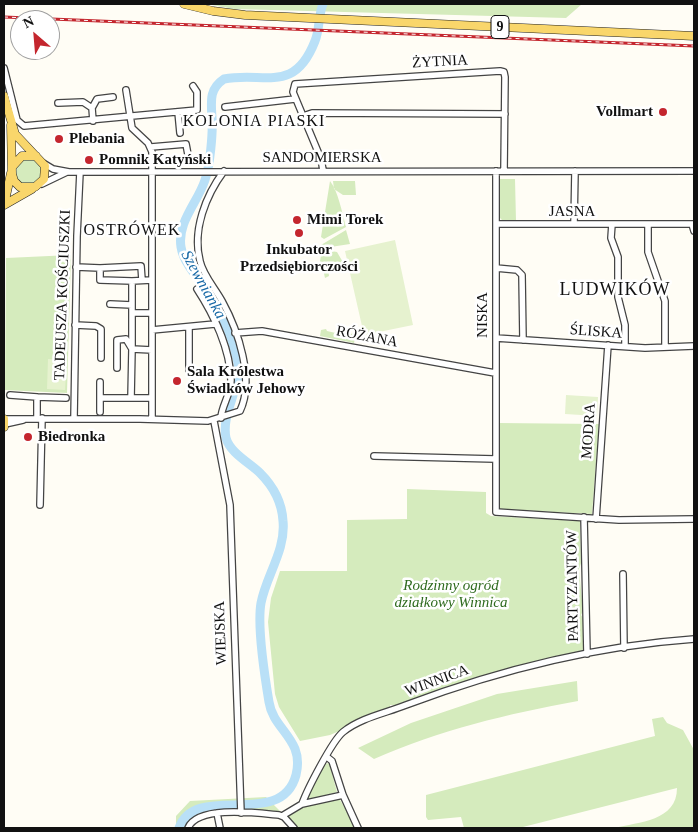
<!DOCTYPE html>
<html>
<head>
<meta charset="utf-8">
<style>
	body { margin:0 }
	#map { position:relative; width:698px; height:832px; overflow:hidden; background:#fffdf5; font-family:"Times New Roman",serif }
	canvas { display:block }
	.frame { position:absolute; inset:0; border:5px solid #111; pointer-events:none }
	.north { position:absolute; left:10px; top:10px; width:50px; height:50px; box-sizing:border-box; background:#fff; border:1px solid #a0a0a0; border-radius:50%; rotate:333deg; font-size:14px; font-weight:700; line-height:20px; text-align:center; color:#111 }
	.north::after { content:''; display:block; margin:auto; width:18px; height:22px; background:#c4262e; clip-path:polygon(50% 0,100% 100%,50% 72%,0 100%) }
</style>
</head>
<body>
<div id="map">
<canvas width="698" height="832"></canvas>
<div class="frame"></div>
<div class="north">N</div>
</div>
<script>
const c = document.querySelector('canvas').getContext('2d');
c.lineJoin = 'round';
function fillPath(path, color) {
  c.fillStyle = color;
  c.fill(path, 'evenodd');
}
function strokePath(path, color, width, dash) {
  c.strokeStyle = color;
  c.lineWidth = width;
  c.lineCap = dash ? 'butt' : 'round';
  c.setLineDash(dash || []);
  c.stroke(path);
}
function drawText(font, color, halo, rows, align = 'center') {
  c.font = font + ' "Times New Roman",serif';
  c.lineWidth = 5;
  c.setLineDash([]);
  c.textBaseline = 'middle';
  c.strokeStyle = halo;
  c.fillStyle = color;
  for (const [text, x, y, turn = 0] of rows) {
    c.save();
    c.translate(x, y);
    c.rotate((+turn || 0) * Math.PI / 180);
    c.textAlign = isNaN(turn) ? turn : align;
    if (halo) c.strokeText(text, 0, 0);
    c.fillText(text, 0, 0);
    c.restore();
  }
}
fillPath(new Path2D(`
	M207 4H582L566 18 234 9Z
	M16 172a13 13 0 1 1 26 0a13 13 0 1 1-26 0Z
	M498 179H515L516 221H503L500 218Z
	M330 181C338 191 342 212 346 227L324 239 321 237Z
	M333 181H355L356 195H343L334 189Z
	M346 230 350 244 324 248 321 245Z
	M331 251 337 252 344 264 328 267 329 276 325 278 323 269 319 268 321 255Z
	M71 255 67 393 5 390 6 258Z
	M326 329 327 331 344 335 356 333 354 343 320 336 321 330Z
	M498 423 599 424 592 514 499 509Z
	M407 489 486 492V513L491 516 580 521 581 563 579 569 583 611 581 615 583 618V652C520 664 461 684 400 705H390V709L330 735 300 741 279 707 275 694 268 622 271 598 280 571H347V520L407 519Z
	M577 681 578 701C507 714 440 730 374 759L358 748 411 723 497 694Z
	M663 717 667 723 683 730 694 750V828H614C639 822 677 821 677 788L519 828H464L461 817 428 820 426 817V795L655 736 652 719Z
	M329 763 337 792 308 800 307 797 325 764Z
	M266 797 281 812 204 813 196 815 186 828H176V816L190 801Z
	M339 798 356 828H297L288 816 289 813 307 805Z`), '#d5ebbd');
fillPath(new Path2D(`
	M395 240 413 325 364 335 345 251Z
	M48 359 67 360 65 390 47 389Z
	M566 395 598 397 597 416 565 414Z`), '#e6f2cf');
strokePath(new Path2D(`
	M179 828C196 781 281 831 296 775 305 739 273 730 269 702 265 678 257 626 261 603 266 576 286 550 283 521 282 503 273 486 260 473 250 463 230 453 226 438 221 413 241 389 238 363 235 346 223 315 214 300 204 284 184 266 181 247 177 222 198 202 205 180 210 166 213 133 212 118 211 101 209 89 224 79 264 71 294 95 315 41 320 29 318 16 323 4`), '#b9e0f7', 9);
const minor = new Path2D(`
	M4 68 17 120 24 126 197 110V92L193 86
	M126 90 132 128 148 143 152 152V419
	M58 103 83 102 92 108 93 121
	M225 107 295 99
	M92 108 97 99 113 97
	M178 112 180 133
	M303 116 312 113 505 114
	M151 147 186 144 189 160
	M43 163 53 169 69 172 694 171
	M323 170 321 159 293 92 295 84 500 71 504 72 505 77 504 171
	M496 171V512L619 520 694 519
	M42 184 67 172
	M496 224H694
	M574 224 575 171
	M612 224 611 238 618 257V297L625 325V346
	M692 224 694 231
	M648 225V252L665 301V347
	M76 267 100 268V280L132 281
	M100 268 141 266 142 280
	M496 268 517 270 522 275 523 340
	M152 280 132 281V349L152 350
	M197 289C214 315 230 349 231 380 231 394 221 407 221 418
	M110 304 132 305
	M132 313H152
	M75 325 96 326 101 329V358
	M189 327V370
	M152 330 215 324
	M235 333 262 331 495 373
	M496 338 645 348 694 346
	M117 368V340L126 339 132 349 131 398
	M100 382V398H152
	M10 395 37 397
	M100 412V398
	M37 418V397L66 398
	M74 418 77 236 80 172
	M4 419H140L208 421 240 411C255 380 238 330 222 301 215 288 203 275 200 261 192 230 206 195 224 171
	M214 421 230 505 241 813
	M5 424 23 420
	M374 456 495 459
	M40 505 42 418
	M584 517 587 654
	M596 519 608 345
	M623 574 624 648
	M327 757 332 761 343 795 358 828
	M302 804C307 790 332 741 343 732 360 718 386 713 406 705 499 670 595 646 694 639
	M217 813 220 828
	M282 816 302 804 343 795
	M188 828C198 805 257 813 279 815L284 817 294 828`);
const major = new Path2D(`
	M184 4 213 11 245 15 694 36
	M4 96 15 134 45 166 44 179 35 187H20L14 181 12 174 11 125
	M12 167 22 156H36
	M4 205 32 189
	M4 205 11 173
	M4 419V427`);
strokePath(minor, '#444', 8);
strokePath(major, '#222', 9);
strokePath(minor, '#fff', 5.5);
strokePath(major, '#f9d66b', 8);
const rail = new Path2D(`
	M4 17 694 46`);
strokePath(rail, '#c4262e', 3);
strokePath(rail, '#fff', 1, [4]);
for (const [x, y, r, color] of [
	[663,112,5,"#c4262e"],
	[59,139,5,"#c4262e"],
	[89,160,5,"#c4262e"],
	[297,220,5,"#c4262e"],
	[299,233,5,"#c4262e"],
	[177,381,5,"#c4262e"],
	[28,437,5,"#c4262e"]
]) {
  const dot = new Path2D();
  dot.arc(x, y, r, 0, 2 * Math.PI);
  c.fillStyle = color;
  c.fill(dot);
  strokePath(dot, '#fff', 2);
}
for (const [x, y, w] of [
	[500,27,18]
]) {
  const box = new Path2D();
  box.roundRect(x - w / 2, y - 11.5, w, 23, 4);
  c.fillStyle = '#fff';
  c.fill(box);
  strokePath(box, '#111', 1);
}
drawText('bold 14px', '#111', null, [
	["9",500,27]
]);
drawText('15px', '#111', '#fff', [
	["ŻYTNIA",440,62,-3],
	["SANDOMIERSKA",322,158],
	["JASNA",572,212],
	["TADEUSZA KOŚCIUSZKI",63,295,-88],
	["NISKA",483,315,-90],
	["ŚLISKA",596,332,4],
	["RÓŻANA",367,337,11],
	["MODRA",589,431,-86],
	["PARTYZANTÓW",573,586,-91],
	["WIEJSKA",221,633,-92],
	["WINNICA",437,681,-20]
]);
drawText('bold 15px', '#111', '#fff', [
	["Vollmart",653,112,"right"],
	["Plebania",69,139],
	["Pomnik Katyński",99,160],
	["Mimi Torek",307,220],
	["Inkubator",299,250,"center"],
	["Przedsiębiorczości",299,267,"center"],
	["Sala Królestwa",187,372],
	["Świadków Jehowy",187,389],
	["Biedronka",38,437]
], 'left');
drawText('italic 15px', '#2f6b1f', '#fff', [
	["Rodzinny ogród",451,586],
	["działkowy Winnica",451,603]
]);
c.letterSpacing = '1px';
drawText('16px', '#111', '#fff', [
	["KOLONIA PIASKI",254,122],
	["OSTRÓWEK",132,231]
]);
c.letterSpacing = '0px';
drawText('italic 16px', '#1768a6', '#fff', [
	["Szewnianka",203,285,61]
]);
c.letterSpacing = '1px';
drawText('18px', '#111', '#fff', [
	["LUDWIKÓW",615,290]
]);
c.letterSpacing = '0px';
</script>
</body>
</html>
